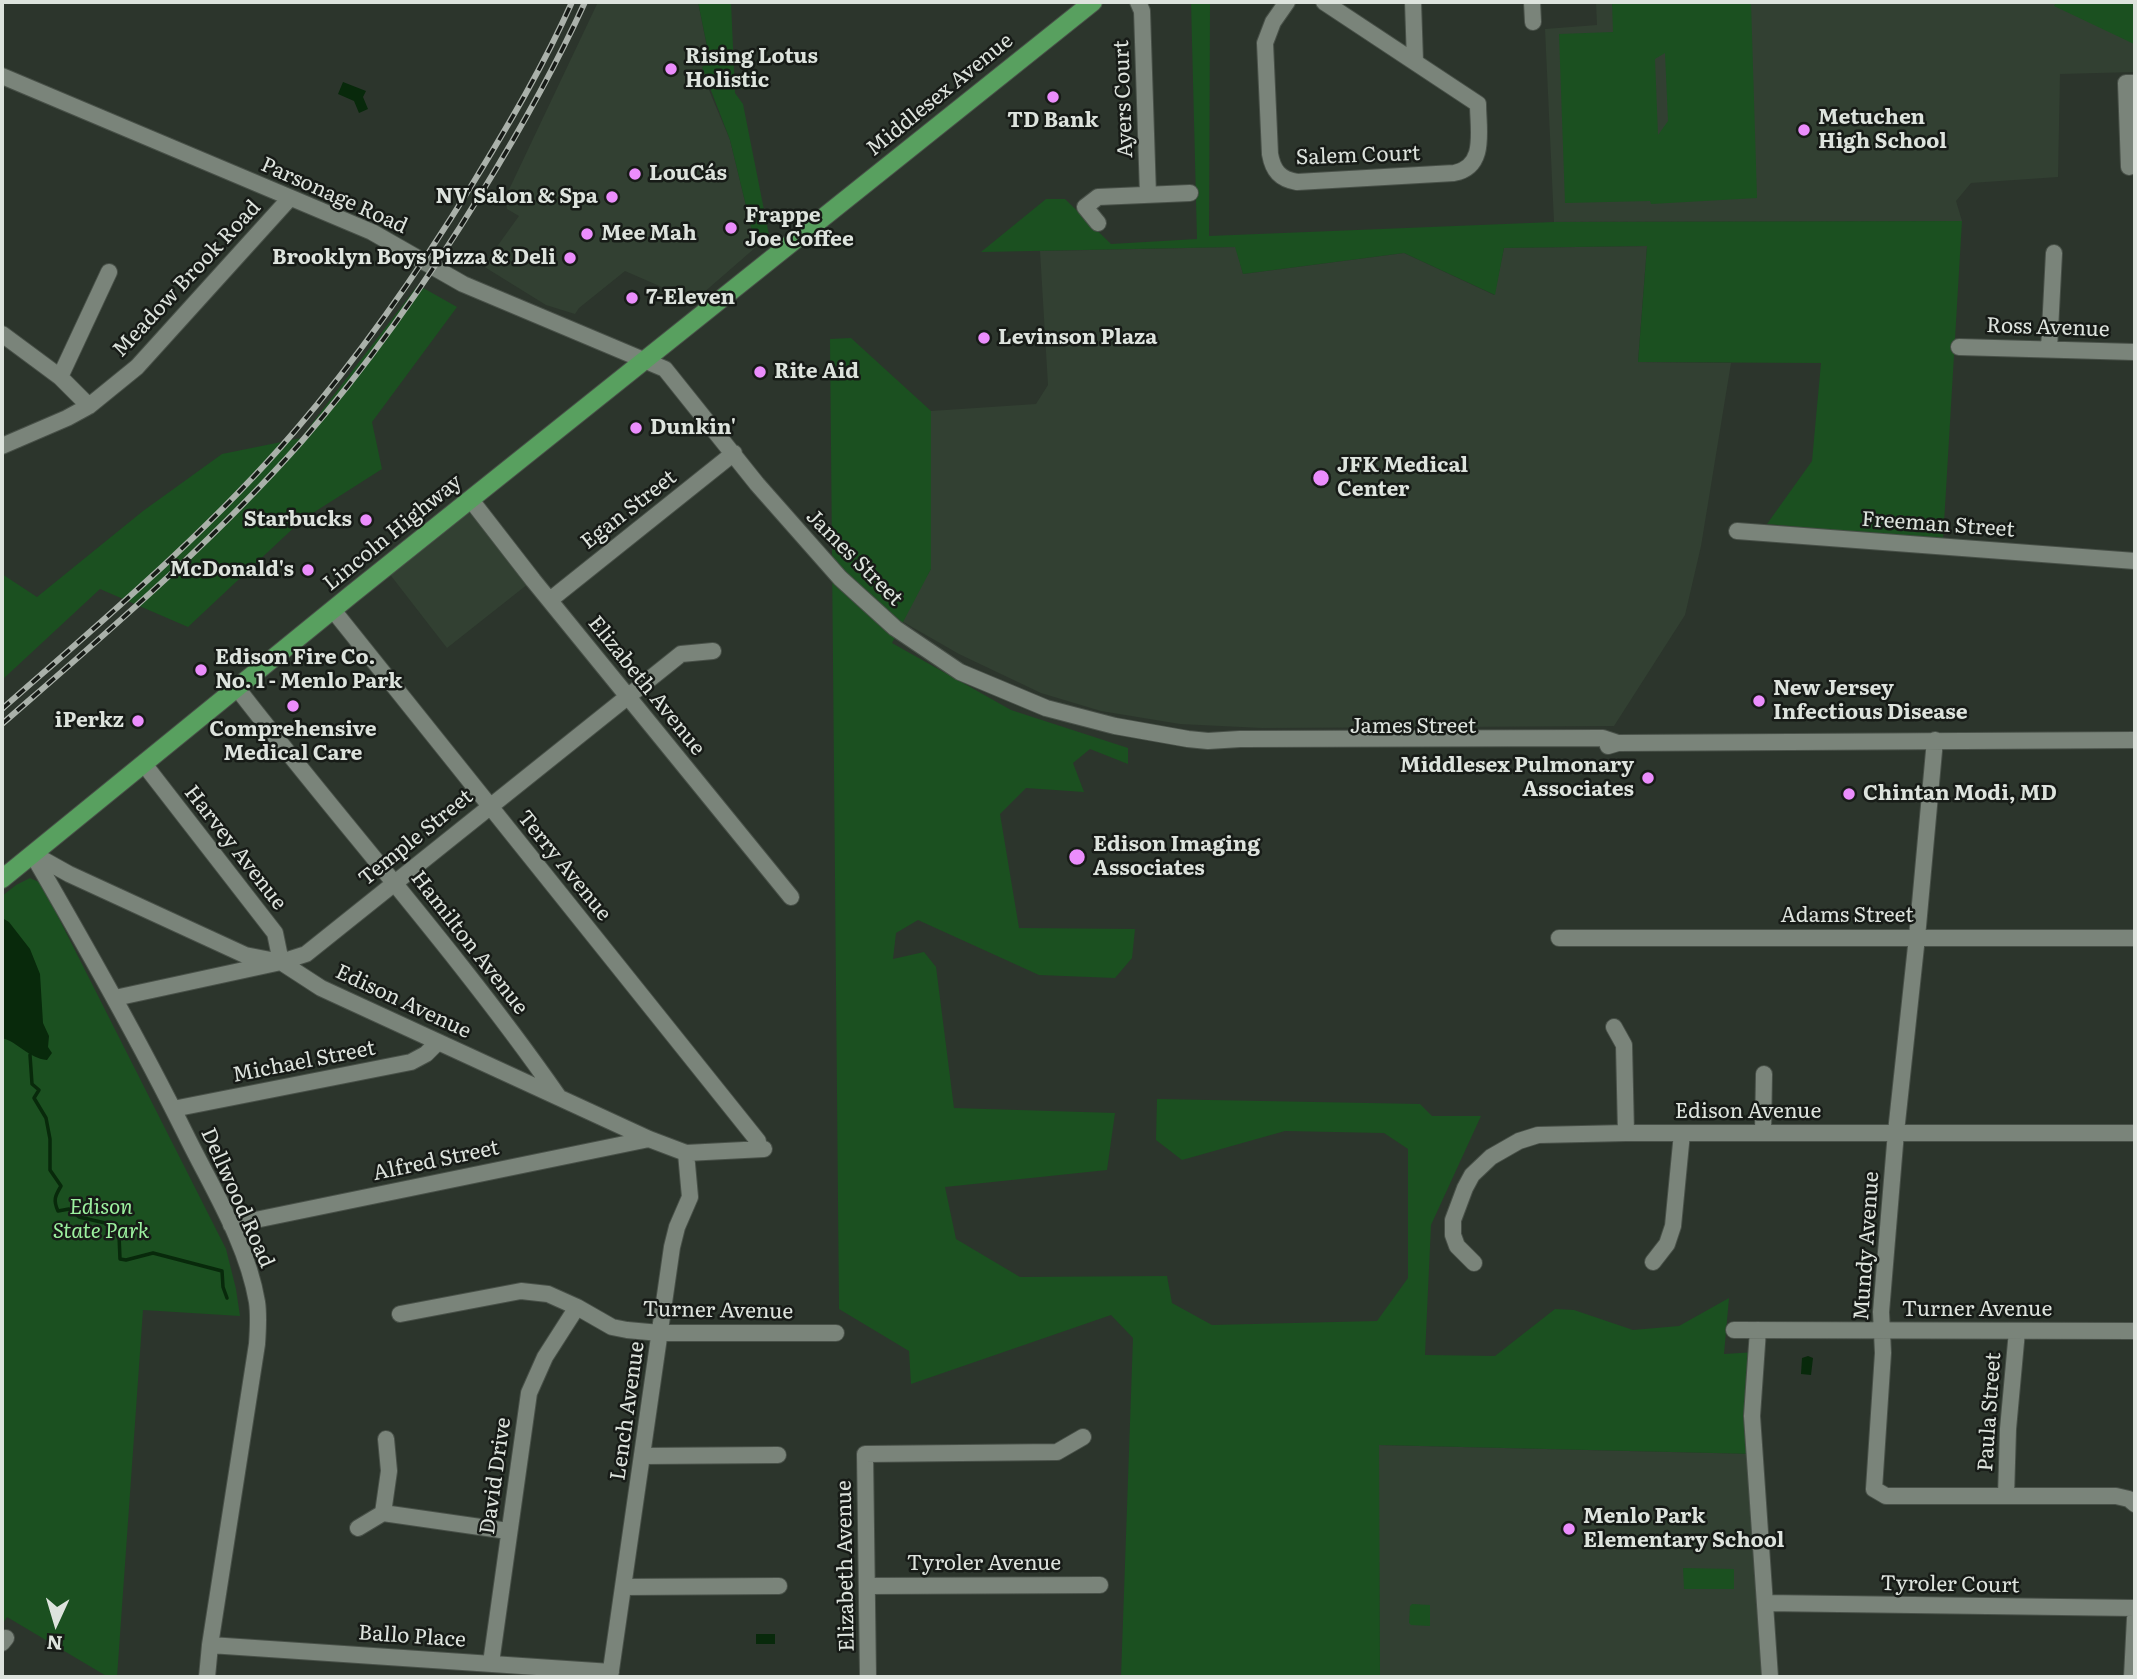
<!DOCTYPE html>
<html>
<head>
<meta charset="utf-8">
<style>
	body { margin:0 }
	#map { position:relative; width:2137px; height:1679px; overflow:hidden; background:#2c352c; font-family:Literata,serif }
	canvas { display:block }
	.frame { position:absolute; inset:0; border:4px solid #dde3dd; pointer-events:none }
	.north { position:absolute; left:21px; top:1588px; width:70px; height:70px; -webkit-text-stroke:5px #171b17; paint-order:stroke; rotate:184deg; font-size:19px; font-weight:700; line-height:28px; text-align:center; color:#dde3dd }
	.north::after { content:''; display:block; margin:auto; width:24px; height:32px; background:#dde3dd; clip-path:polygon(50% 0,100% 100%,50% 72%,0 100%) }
</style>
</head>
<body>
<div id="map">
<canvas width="2137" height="1679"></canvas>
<div class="frame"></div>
<div class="north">N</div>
</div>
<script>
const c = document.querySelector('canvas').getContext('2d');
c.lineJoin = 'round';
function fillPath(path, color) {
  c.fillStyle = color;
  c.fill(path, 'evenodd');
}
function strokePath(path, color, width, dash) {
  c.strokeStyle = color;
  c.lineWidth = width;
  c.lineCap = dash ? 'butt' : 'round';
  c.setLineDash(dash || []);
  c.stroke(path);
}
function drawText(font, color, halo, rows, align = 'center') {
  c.font = font + ' Literata,serif';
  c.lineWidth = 5;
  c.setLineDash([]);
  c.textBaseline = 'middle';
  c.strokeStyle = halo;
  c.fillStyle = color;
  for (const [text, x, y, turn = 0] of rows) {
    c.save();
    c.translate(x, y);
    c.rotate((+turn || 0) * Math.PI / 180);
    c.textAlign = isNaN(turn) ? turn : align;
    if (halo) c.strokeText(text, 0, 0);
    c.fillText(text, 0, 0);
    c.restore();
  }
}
fillPath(new Path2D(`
	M598 2H698L710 62 706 83 730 140 756 247 694 301 625 271 579 308 575 314 546 305 483 266 519 216 507 209 505 198Z
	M1596 2H2135V72L2060 74 2058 177 1971 183 1956 201 1962 221 1554 222 1545 29 1597 25Z
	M1647 246 1638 362 1731 363 1701 546 1685 615 1614 726 1262 728 1180 724 1101 711 1041 693 959 654 898 619 931 569V411L1036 404 1048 385 1040 251 1236 247 1243 274 1404 253 1494 295 1504 248Z
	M471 500 533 580 447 648 385 568Z
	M1378 1445 1755 1454 1770 1677H1380Z`), '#324032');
fillPath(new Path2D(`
	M698 2H731L735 93 743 104 769 235 756 247 730 140 702 67 710 61Z
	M1191 2 1210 3 1209 236 1554 222 1962 221 1943 540 1767 524 1812 461 1821 363 1638 362 1647 246 1504 248 1495 295 1404 253 1243 274 1235 247 981 252 1046 199H1065L1111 244 1197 239Z
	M1612 2H1751L1757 198 1651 204 1650 201 1565 203 1559 34 1613 32ZM1665 53 1668 121 1658 135 1655 59Z
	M2056 2H2135L2134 44 2054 6Z
	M418 285 457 307 372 422 382 469 302 520 188 627 100 589 2 680V574L37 597 143 511 222 454 301 438Z
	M851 338 931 411V569L892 643 1011 710 1128 748V764L1090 749 1073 763 1084 792 1026 788 1000 814 1019 928 1135 929 1132 958 1115 978 1039 975 918 920 896 933 893 959 924 952 936 967 954 1108 1115 1113 1107 1170 945 1187 956 1239 1020 1277 1167 1276 1172 1303 1212 1325 1377 1321 1408 1278V1149L1384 1133 1285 1131 1182 1160 1156 1140 1157 1099 1420 1104 1432 1116H1481L1431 1225 1425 1355 1495 1356 1555 1309 1574 1310 1633 1330 1679 1326 1729 1298 1724 1354 1756 1352 1755 1454 1379 1445 1380 1677H1121L1133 1338 1111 1315 911 1384 909 1351 839 1309 830 339Z
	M30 878 41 883 226 1249 236 1289 240 1316 143 1310 117 1677H108L7 1617 2 1625V896L16 885Z
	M1683 1568 1734 1569V1589H1684Z
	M1412 1604 1430 1605V1626L1411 1625 1409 1623 1410 1606Z`), '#1b5020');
fillPath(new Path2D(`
	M343 82 366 91 363 97 368 109 359 113 354 101 338 94Z
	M4 919 9 922 30 949 40 974 43 1023 49 1036 48 1047 52 1053 47 1060C28 1058 18 1042 2 1038V920Z
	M1808 1356 1813 1358 1811 1375 1801 1374 1802 1358Z
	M756 1634H775V1644H756Z`), '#08290b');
strokePath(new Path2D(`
	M30 1055 32 1084 39 1090 34 1098 46 1118 50 1139V1170L61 1186C55 1196 53 1200 58 1211L69 1209 79 1217 114 1225 119 1235 120 1259 126 1260 153 1253 222 1271 223 1287 227 1298`), '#08290b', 3.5);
const minor = new Path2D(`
	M1138 2 1142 11 1148 195
	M1287 2 1273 22 1265 43 1270 154C1273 171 1280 179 1297 182L1454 173C1487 167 1478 130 1478 104L1324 2
	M1413 2 1415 61
	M1532 2 1533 22
	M2 76 372 232 463 284 665 369 757 484 840 578 895 628 960 672 1046 708 1115 726 1188 739 1208 741 1240 739 1603 738 1618 743
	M2129 167 2126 83H2135
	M1098 223 1085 207 1098 197 1190 193
	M2 334 60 377 89 406
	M1959 347 2135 352
	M2049 349 2054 253
	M60 377 109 272
	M2 446 67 418 89 406 137 367 290 198
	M471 500 533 580 791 897
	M1737 531 2135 561
	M550 600 734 453
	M333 610 758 1141V1149
	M237 688C343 825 459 954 558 1096
	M1935 740 1917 937 1896 1132 1881 1312 1883 1353 1874 1489 1886 1496H2116L2129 1499 2135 1504
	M1608 746 1618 743 2135 740
	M144 764 275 933 281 962
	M33 855C86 947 139 1040 186 1135 212 1188 247 1243 257 1302 259 1316 258 1330 257 1344L210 1645 207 1677
	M35 855 69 874 245 955 281 962 321 988 649 1139 686 1153 764 1149
	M1559 938H2135
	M115 998 281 962 306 954 681 654 713 651
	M1614 1027 1624 1045 1626 1133
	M173 1109 411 1062 426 1054 437 1043
	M1763 1133 1764 1074
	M231 1225 649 1139
	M1653 1262 1667 1244 1673 1226 1682 1133
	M1474 1263 1457 1246 1453 1235V1220L1465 1188 1472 1175 1491 1157 1519 1141 1538 1135 1626 1133H2135
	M400 1314 521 1291 548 1294 577 1307 612 1327 627 1330 660 1333H836
	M1734 1330 2135 1331
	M1758 1330 1752 1416 1770 1677
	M643 1456 778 1455
	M2006 1496 2008 1429 2017 1331
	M383 1513 389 1471 386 1439
	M358 1528 383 1513 508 1531
	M868 1586 1100 1585
	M623 1587 779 1586
	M1765 1603 2135 1608
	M2 1643 6 1638
	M210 1645 611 1672
	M491 1663 529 1393 545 1357 577 1307
	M610 1677 672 1247 677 1227 690 1197 686 1153
	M868 1677 865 1454 1057 1452 1083 1437
	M2132 1677 2135 1618`);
const major = new Path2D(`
	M2 879 352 594 1093 2`);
strokePath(minor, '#485048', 18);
strokePath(major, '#485048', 20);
strokePath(minor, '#7a847a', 16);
strokePath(major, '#58a05f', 18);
const rail = new Path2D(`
	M2 709C102 621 207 533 294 432 361 354 419 271 473 183 509 124 544 65 572 2
	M2 724C105 634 211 544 302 441 370 363 428 280 482 192 520 130 555 68 585 2`);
strokePath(rail, '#aab1aa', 6);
strokePath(rail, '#171b17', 3.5, [10]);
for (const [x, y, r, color] of [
	[671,69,7,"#eb8dfc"],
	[1053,97,7,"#eb8dfc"],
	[1804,130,7,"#eb8dfc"],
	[635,174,7,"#eb8dfc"],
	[612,197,7,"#eb8dfc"],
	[731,228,7,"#eb8dfc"],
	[587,234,7,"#eb8dfc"],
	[570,258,7,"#eb8dfc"],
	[632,298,7,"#eb8dfc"],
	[984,338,7,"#eb8dfc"],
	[760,372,7,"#eb8dfc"],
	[636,428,7,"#eb8dfc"],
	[1321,478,9,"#eb8dfc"],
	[366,520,7,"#eb8dfc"],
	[308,570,7,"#eb8dfc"],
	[201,670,7,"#eb8dfc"],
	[1759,701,7,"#eb8dfc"],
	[293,706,7,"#eb8dfc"],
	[138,721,7,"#eb8dfc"],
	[1648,778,7,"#eb8dfc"],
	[1849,794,7,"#eb8dfc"],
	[1077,857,9,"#eb8dfc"],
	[1569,1529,7,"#eb8dfc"]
]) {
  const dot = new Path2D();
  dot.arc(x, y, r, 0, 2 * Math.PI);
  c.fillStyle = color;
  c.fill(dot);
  strokePath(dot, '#171b17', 2.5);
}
drawText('bold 21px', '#dde3dd', '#171b17', [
	["Rising Lotus",685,57],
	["Holistic",685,81],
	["Metuchen",1818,118],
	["High School",1818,142],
	["TD Bank",1053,121,"center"],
	["LouCás",649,174],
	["NV Salon & Spa",598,197,"right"],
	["Frappe",745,216],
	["Joe Coffee",745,240],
	["Mee Mah",601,234],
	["Brooklyn Boys Pizza & Deli",556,258,"right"],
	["7-Eleven",646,298],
	["Levinson Plaza",998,338],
	["Rite Aid",774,372],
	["Dunkin'",650,428],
	["JFK Medical",1337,466],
	["Center",1337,490],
	["Starbucks",352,520,"right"],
	["McDonald's",294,570,"right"],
	["Edison Fire Co.",215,658],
	["No. 1 - Menlo Park",215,682],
	["New Jersey",1773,689],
	["Infectious Disease",1773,713],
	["iPerkz",124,721,"right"],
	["Comprehensive",293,730,"center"],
	["Medical Care",293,754,"center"],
	["Middlesex Pulmonary",1634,766,"right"],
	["Associates",1634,790,"right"],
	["Chintan Modi, MD",1863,794],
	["Edison Imaging",1093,845],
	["Associates",1093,869],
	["Menlo Park",1583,1517],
	["Elementary School",1583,1541]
], 'left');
drawText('21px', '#dde3dd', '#171b17', [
	["Middlesex Avenue",940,95,-39],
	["Ayers Court",1124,99,-92],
	["Salem Court",1358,156,-2],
	["Parsonage Road",334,196,24],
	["Meadow Brook Road",187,279,-47],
	["Ross Avenue",2048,328,2],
	["Egan Street",629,510,-38],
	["Freeman Street",1938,525,4],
	["Lincoln Highway",393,533,-39],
	["James Street",854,558,45],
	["Elizabeth Avenue",646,686,51],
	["James Street",1413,727],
	["Temple Street",416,838,-39],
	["Harvey Avenue",235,848,52],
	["Terry Avenue",564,866,51],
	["Adams Street",1847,916],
	["Hamilton Avenue",469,943,52],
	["Edison Avenue",403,1002,25],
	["Michael Street",304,1062,-11],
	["Edison Avenue",1748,1112],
	["Alfred Street",436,1161,-12],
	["Dellwood Road",237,1198,66],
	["Mundy Avenue",1867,1246,-86],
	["Turner Avenue",1977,1310],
	["Turner Avenue",718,1311,1],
	["Lench Avenue",628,1411,-82],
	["Paula Street",1990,1412,-86],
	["David Drive",496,1476,-82],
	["Tyroler Avenue",984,1564],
	["Elizabeth Avenue",846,1566,-91],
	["Tyroler Court",1950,1585,1],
	["Ballo Place",412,1637,4]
]);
drawText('italic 21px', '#9cf19f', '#171b17', [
	["Edison",101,1208],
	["State Park",101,1232]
]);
</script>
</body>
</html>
